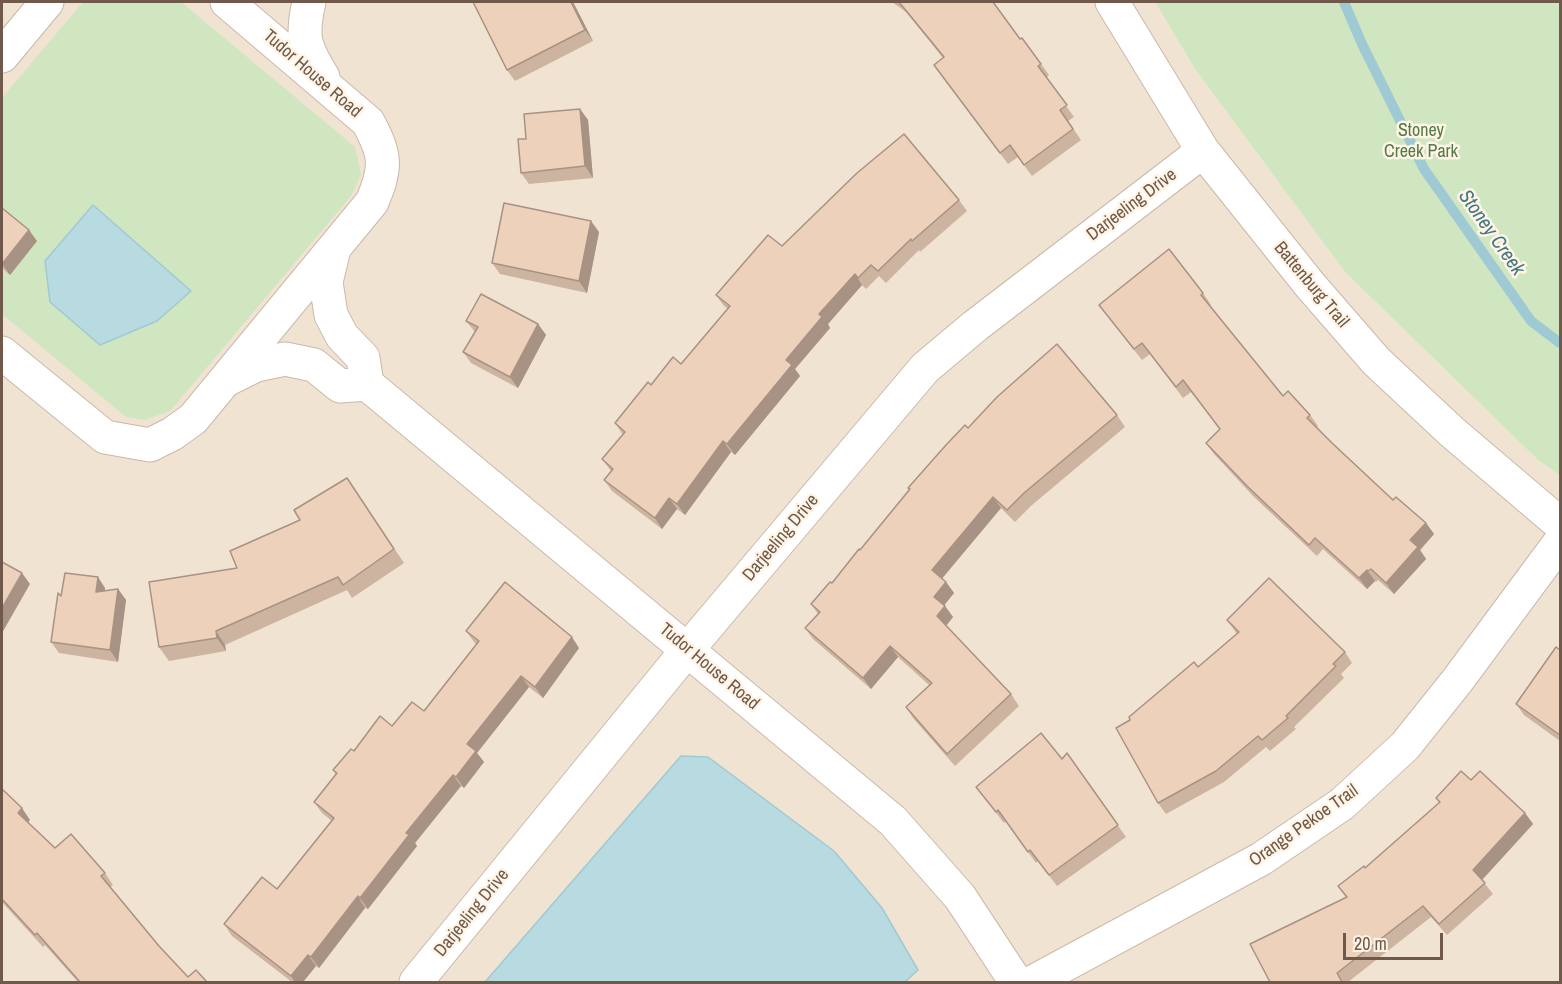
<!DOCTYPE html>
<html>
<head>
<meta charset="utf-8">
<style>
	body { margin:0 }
	#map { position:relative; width:1562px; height:984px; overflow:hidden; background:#faf1e2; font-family:"Archivo Narrow",sans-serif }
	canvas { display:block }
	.frame { position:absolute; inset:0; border:3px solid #70594a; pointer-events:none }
	.scale { position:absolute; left:1343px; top:933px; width:100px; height:27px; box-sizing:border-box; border:3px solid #70594a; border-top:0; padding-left:8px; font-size:18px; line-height:21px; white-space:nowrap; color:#70594a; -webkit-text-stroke:4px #fef5e7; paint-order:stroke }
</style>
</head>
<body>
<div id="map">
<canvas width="1562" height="984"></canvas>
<div class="frame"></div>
<div class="scale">20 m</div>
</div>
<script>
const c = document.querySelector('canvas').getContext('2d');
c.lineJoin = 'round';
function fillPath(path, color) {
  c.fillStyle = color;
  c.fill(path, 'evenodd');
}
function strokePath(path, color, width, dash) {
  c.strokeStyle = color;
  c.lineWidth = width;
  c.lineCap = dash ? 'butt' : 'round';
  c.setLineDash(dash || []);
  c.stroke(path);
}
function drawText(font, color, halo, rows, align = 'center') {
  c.font = font + ' "Archivo Narrow",sans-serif';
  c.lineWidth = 5;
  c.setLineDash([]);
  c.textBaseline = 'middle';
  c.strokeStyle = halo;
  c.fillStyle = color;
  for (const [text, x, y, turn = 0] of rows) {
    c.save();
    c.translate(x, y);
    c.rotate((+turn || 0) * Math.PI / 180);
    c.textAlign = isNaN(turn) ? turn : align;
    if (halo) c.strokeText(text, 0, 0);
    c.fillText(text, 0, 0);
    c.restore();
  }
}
fillPath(new Path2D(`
	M2 2H1155L1195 69 1345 272 1538 460 1560 475V982H2Z`), '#f1e3d1');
fillPath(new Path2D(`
	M83 2H181L355 147 361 174 351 196 170 411 145 420 126 417 2 314V98Z
	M1155 2H1560V475L1538 460 1345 272 1195 69Z`), '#cfe6c1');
const water = new Path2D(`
	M93 205 191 291 157 321 100 345 50 302 45 261Z
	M681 756 708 757 834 851 882 908 918 970 905 982H485Z`);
fillPath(water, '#b8dbe2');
strokePath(water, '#9fc9d3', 1.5);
strokePath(new Path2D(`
	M1344 2 1362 44 1424 169 1531 321 1560 343`), '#9fc9d3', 10);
const minor = new Path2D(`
	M309 2C301 37 304 46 323 77
	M1112 2 1203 151 1310 285 1376 361 1452 432 1560 524
	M2 56 47 2
	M334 249 326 282 331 315 342 336 363 358 367 384 893 821 960 897 1016 982
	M2 353 105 437 150 445 172 434 193 419 372 202C387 167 386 155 368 122L227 2
	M228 379 256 365 285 359 314 365 340 386 367 384
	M416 982 688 649 925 368 975 326 1203 151
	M1033 982 1261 859 1342 804 1405 746 1457 681 1560 542`);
strokePath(minor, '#cab9a9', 35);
strokePath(minor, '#fff', 33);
fillPath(new Path2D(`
	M473 2H573L593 41 515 81 507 70Z
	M892 2H993L1020 39 1022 38 1049 75 1046 78 1074 117 1068 121 1081 140 1032 176 1018 157 1008 164 942 76 943 58 906 12Z
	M580 109 588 120 593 178 529 184 521 173 526 139Z
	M959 200 967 211 920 252 919 250 886 283 879 276 866 289 862 285 828 324 830 328 795 369 800 376 735 455 731 452 685 515 677 509 662 529 612 491 604 480 611 471 602 459 623 435 615 423 651 385 681 364 728 309 724 306 716 295 782 246Z
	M2 208 37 241 10 275 2 268Z
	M599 232 587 293 500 274 492 263Z
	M1203 293 1211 305 1209 306 1283 396 1310 415 1318 426 1317 427 1332 443 1393 500 1426 523 1434 534 1420 550 1426 559 1394 594 1378 580 1376 582 1375 581 1367 589 1323 549 1317 556 1254 497 1214 454 1206 443 1220 429 1191 392 1183 398 1150 354 1142 360 1099 305Z
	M466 321 538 324 546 335 518 388 471 363 463 352 475 332Z
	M1117 415 1125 427 1032 505 1015 522 1001 508 942 578 946 582 954 593 944 605 953 617 946 626 1011 694 1019 706 955 766 913 718 906 707 929 685 898 657 871 689 813 639 805 628 818 614 811 604 832 583 860 550 909 490 908 488 968 428Z
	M347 478 404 563 352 598 347 590 225 645 226 651 169 661 159 647 237 568 300 520Z
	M105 588V591L118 589 126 600 118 662 59 653 51 642 61 596Z
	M1227 620 1345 652 1352 663 1341 674 1344 678 1294 727 1296 729 1270 751 1266 747 1224 782 1166 814 1158 803 1130 720 1198 667 1237 634Z
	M466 631 579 648 543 698 529 687 477 753 484 762 464 788 461 786 415 843 417 846 368 909 365 908 319 968 316 966 303 982H292L232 936 224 924 277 889 332 821 322 813 314 802 336 775 333 770 354 751 392 726 424 711 476 644 474 642Z
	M1560 650V741L1524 715 1516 704Z
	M1067 753 1126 837 1057 886 1038 861 1036 863 1006 821 1004 823 976 787 1062 759Z
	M1471 780 1525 813 1533 824 1482 880 1493 894 1447 935 1431 917 1348 982H1270L1346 897 1338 886 1365 868 1439 803 1436 798Z
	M2 789 30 820 28 822 55 848 105 873 113 885 110 887 159 946 188 977 207 982H78L45 945 43 947 2 902Z`), '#cdb4a1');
fillPath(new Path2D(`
	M571 2H573L593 41 585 30Z
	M580 109 588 120 593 178 585 166Z
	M591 221 599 232 587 293 579 281Z
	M29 230 37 241 10 275 2 264Z
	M855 274 862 285 828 324 830 328 795 369 800 376 735 455 727 444 819 314Z
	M538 324 546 335 518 388 510 377Z
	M723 441 731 452 685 515 677 504Z
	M993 497 1001 508 940 581 932 570Z
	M669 498 677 509 662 529 655 518Z
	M1426 523 1434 534 1420 550 1426 559 1394 594 1386 583 1410 540Z
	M1367 570 1375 581 1367 589 1359 578Z
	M22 573 30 584 2 633V608Z
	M98 577 105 588 104 604 96 592Z
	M946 582 954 593 942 608 934 597Z
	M118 589 126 600 118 662 110 650Z
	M945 606 953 617 945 627 937 616Z
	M216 631 225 645 226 651 217 638Z
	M572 637 579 648 543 698 535 687Z
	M890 646 898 657 871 689 863 678Z
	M521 676 529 687 477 753 484 762 464 788 456 777 467 744Z
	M453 775 461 786 415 843 417 846 368 909 360 898 406 833Z
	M22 808 30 820 26 824 18 813Z
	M1525 813 1533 824 1481 881 1473 870Z
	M358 896 365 908 319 968 311 957Z
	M308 955 316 966 303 982H295L291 976Z`), '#a79283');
const building = new Path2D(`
	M473 2H571L585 30 507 70Z
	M899 2H993L1020 39 1022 38 1041 64 1038 66 1067 105 1060 110 1073 129 1024 165 1010 145 1000 153 934 65 944 57Z
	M580 109 585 166 521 173 518 139H526L524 114Z
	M904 134 959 200 912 241 911 239 878 271 871 265 858 278 855 274 819 314 822 317 786 360 792 365 727 444 723 441 677 504 669 498 655 518 604 480 613 469 602 459 625 432 615 423 648 382 651 385 673 357 681 364 730 306 716 295 768 235 782 246 857 173Z
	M504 203 591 221 579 281 492 263Z
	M2 208 29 230 2 264Z
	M1169 249 1203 293 1201 295 1283 396 1288 391 1310 415 1307 418 1332 443 1393 500 1396 497 1426 523 1410 540 1418 547 1386 583 1371 569 1368 571 1367 570 1359 578 1315 538 1309 545 1247 486 1206 443 1220 429 1183 380 1176 387 1142 343 1134 349 1099 305Z
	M481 294 538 324 510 377 463 352 478 327 466 321Z
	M1057 344 1117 415 1024 493 1007 510 993 497 932 570 946 582 934 597 945 606 937 616 1011 694 947 754 906 707 932 683 890 646 863 678 805 628 820 612 811 604 830 582 832 583 859 549 860 550 910 489 908 488 946 445 965 425 968 428 997 397Z
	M347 478 394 549 343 585 338 577 216 631 217 638 159 647 149 582 237 568 230 551 300 520 294 510Z
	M2 562 22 573 2 608Z
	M65 573 98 577 96 592 118 589 110 650 51 642 58 593 61 596Z
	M1269 578 1345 652 1333 664 1336 666 1286 716 1288 718 1262 740 1258 736 1216 771 1158 803 1116 728 1130 720 1129 717 1194 662 1198 667 1239 632 1227 620Z
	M505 582 572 637 535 687 521 676 467 744 476 751 456 777 453 775 406 833 409 835 360 898 358 896 311 957 308 955 291 976 224 924 262 877 277 889 334 818 314 802 337 773 333 770 351 749 354 751 380 716 392 726 412 702 424 711 479 641 466 631Z
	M1556 647 1560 650V735L1516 704Z
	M1041 733 1062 759 1067 753 1118 825 1049 875 1030 850 1028 852 998 810 996 812 976 787Z
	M1461 771 1471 780 1480 771 1525 813 1473 870 1485 883 1439 924 1423 906 1337 973 1342 982H1270L1250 944 1347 897 1338 886 1364 866 1365 868 1440 802 1436 798Z
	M2 789 22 808 18 813 55 848 71 834 105 873 101 876 159 946 188 977 196 970 207 982H80L37 933 35 935 2 899Z`);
fillPath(building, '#eed1bb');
strokePath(building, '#a79283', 1.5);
drawText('18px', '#70594a', '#fef5e7', [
	["Tudor House Road",312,74,41],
	["Darjeeling Drive",1132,205,-37],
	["Battenburg Trail",1311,285,50],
	["Darjeeling Drive",781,538,-50],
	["Tudor House Road",709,667,40],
	["Orange Pekoe Trail",1304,826,-35],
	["Darjeeling Drive",472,913,-51]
]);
drawText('18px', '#547a46', '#fef5e7', [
	["Stoney",1421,131],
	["Creek Park",1421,152]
]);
drawText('italic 20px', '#467682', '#fef5e7', [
	["Stoney Creek",1491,233,55]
]);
</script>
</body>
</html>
